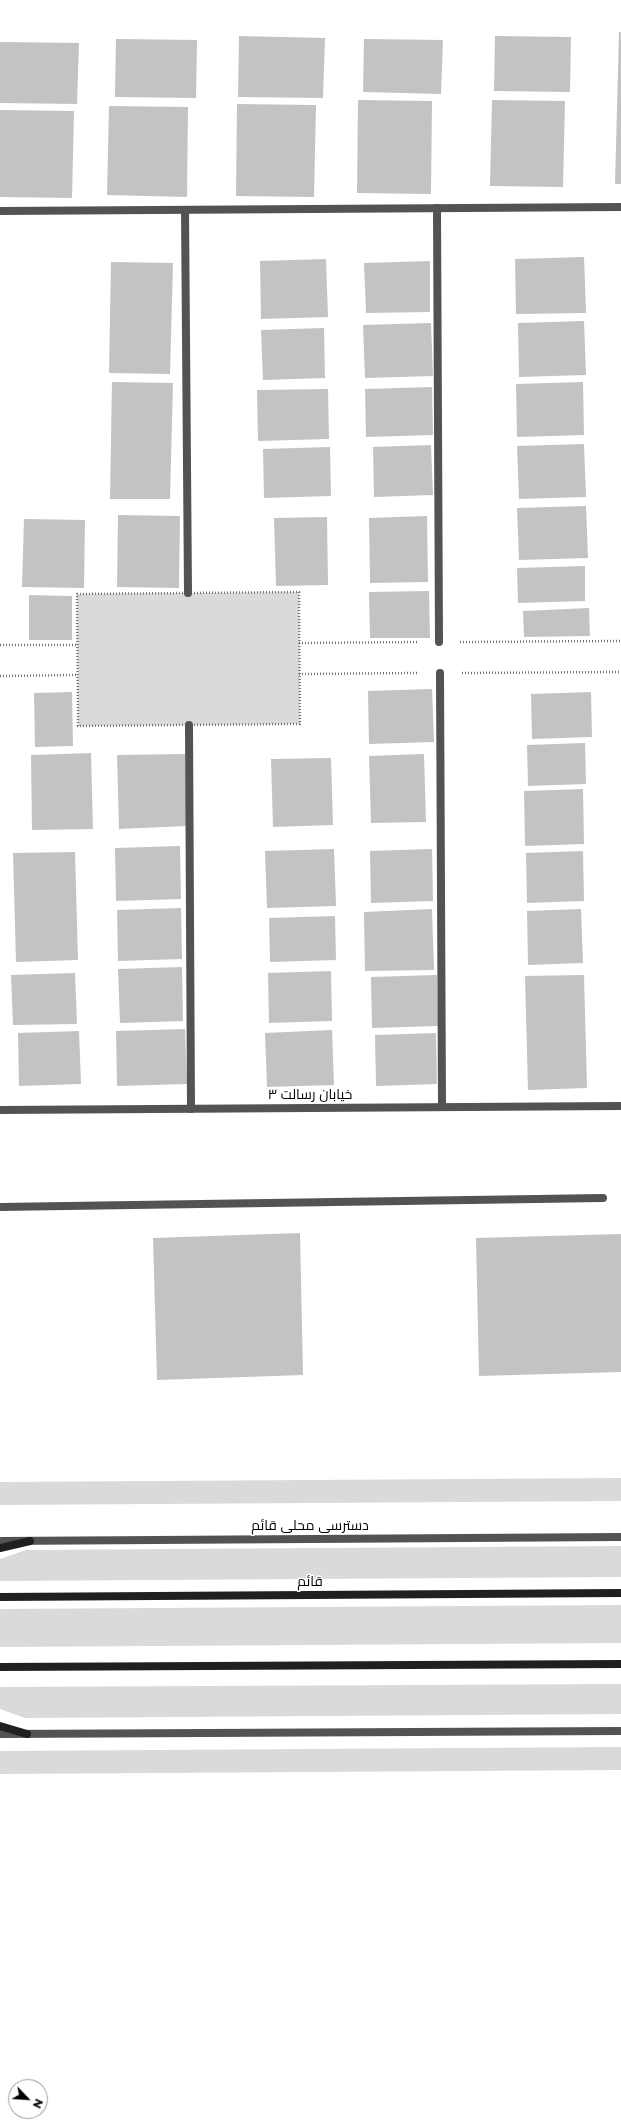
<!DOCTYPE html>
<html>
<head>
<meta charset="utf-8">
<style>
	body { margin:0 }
	#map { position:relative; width:621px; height:2127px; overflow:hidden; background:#fff; font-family:Montserrat,sans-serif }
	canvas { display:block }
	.north { position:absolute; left:8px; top:2079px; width:40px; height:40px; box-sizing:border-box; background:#fff; border:1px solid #999; border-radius:50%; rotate:115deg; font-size:11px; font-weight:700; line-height:16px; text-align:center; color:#000 }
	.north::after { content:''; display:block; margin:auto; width:14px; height:18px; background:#000; clip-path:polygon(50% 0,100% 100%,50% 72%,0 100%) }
</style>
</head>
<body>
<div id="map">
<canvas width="621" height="2127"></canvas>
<div class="north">N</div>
</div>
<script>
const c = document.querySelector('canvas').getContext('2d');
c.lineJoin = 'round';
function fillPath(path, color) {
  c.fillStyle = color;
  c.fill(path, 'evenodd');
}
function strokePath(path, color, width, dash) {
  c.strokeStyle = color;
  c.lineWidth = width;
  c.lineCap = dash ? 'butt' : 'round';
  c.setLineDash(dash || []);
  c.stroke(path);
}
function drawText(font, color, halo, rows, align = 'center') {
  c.font = font + ' Montserrat,Cairo,sans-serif';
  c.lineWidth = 3;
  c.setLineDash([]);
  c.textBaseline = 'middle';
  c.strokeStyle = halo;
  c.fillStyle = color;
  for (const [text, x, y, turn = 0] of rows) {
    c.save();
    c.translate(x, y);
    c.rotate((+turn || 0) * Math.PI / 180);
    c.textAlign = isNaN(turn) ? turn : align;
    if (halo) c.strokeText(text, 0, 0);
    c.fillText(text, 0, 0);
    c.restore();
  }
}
fillPath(new Path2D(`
	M299 592 300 724 78 726 77 594Z
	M621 1478V1501L0 1505V1482Z
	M621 1546V1577L0 1581V1559L26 1550Z
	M621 1605V1643L0 1647V1609Z
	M621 1684V1714L25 1718 0 1709V1687Z
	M621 1747V1770L0 1774V1751Z`), '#dadada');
fillPath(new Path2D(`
	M619 32H621V184H615Z
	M239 36 325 38 323 98 238 97Z
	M495 36 571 37 570 92 494 91Z
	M116 39 197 40 196 98 115 97Z
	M364 39 443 40 441 94 363 92Z
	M0 42 79 43 77 104 0 103Z
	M358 100 432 101 431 194 357 193Z
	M492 100 565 101 563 187 490 186Z
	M237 104 316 105 314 197 236 196Z
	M109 106 188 107 187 197 107 195Z
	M0 110 74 111 72 198 0 197Z
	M584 257 586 313 516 314 515 259Z
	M326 259 328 317 261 319 260 261Z
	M430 261V312L366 313 364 263Z
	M111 262 173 263 170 374 109 373Z
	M584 321 586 375 519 377 518 323Z
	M431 323 433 376 365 378 363 325Z
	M324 328 325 378 263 380 261 330Z
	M112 382 173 383 170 499H110Z
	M583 382 584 435 517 437 516 384Z
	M432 387 433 435 366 437 365 389Z
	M328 389 329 439 258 441 257 390Z
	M584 444 586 497 519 499 517 446Z
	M431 445 433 495 374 497 373 447Z
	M330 447 331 496 264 498 263 449Z
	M586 506 588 558 519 560 517 508Z
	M118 515 180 516 179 588 117 587Z
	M427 516 428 582 370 583 369 518Z
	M327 517 328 585 276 586 274 518Z
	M24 519 85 520 84 588 22 587Z
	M585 566V601L518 603 517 568Z
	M429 591 430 638H370L369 592Z
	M29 595 72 596V640H29Z
	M589 608 590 636 524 637 523 611Z
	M432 689 434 742 369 744 368 691Z
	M72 692 73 746 35 747 34 693Z
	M591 692 592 737 532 739 531 694Z
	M585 743 586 784 528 786 527 745Z
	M91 753 93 829 32 830 31 755Z
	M185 754 187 826 119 829 117 755Z
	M424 754 426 822 371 823 369 756Z
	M331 758 333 825 273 827 271 759Z
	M583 789 584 844 525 846 524 791Z
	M180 846 181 899 116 901 115 848Z
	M334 849 336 906 267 908 265 851Z
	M432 849 433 901 371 903 370 851Z
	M583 851 584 901 527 903 526 853Z
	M75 852 78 960 16 962 13 853Z
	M181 908 182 959 118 961 117 910Z
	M432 909 434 970 365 971 364 912Z
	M581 909 583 963 528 965 527 911Z
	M335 916 336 960 270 962 269 918Z
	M182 967 183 1021 120 1023 118 969Z
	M331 971 332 1021 269 1023 268 973Z
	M75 973 77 1024 13 1025 11 975Z
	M437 975 438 1026 372 1028 371 977Z
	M584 975 587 1088 528 1090 525 976Z
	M185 1029 187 1084 117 1086 116 1031Z
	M332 1030 334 1085 267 1087 265 1033Z
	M79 1031 81 1084 19 1086 18 1033Z
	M436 1033 437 1084 376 1086 375 1035Z
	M300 1233 303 1375 157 1380 153 1238Z
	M621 1234V1372L479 1376 476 1238Z`), '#c3c3c3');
strokePath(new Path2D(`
	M299 592 300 724 78 726 77 594Z
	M460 642 621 641
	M299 643 417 642
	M0 645H77
	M462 673 621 672
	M299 674 419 673
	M0 676 77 675`), '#757575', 2.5, [1, 2]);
strokePath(new Path2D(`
	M437 208 439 642
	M185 210 188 593
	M440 673 442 1107
	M189 725 191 1109`), '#535353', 8);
strokePath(new Path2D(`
	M0 211 621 207
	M0 1110 621 1106
	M0 1207 603 1198`), '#535353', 8);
strokePath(new Path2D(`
	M0 1541 621 1537
	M0 1734 621 1731`), '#535353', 8);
strokePath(new Path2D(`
	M0 1548 30 1541
	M0 1597 621 1593
	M0 1667 621 1664
	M0 1726 27 1734`), '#202020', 8);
drawText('14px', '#000', '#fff', [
	["خیابان رسالت ۳",310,1095],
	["دسترسی محلی قائم",310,1526],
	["قائم",310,1582]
]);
</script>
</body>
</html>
